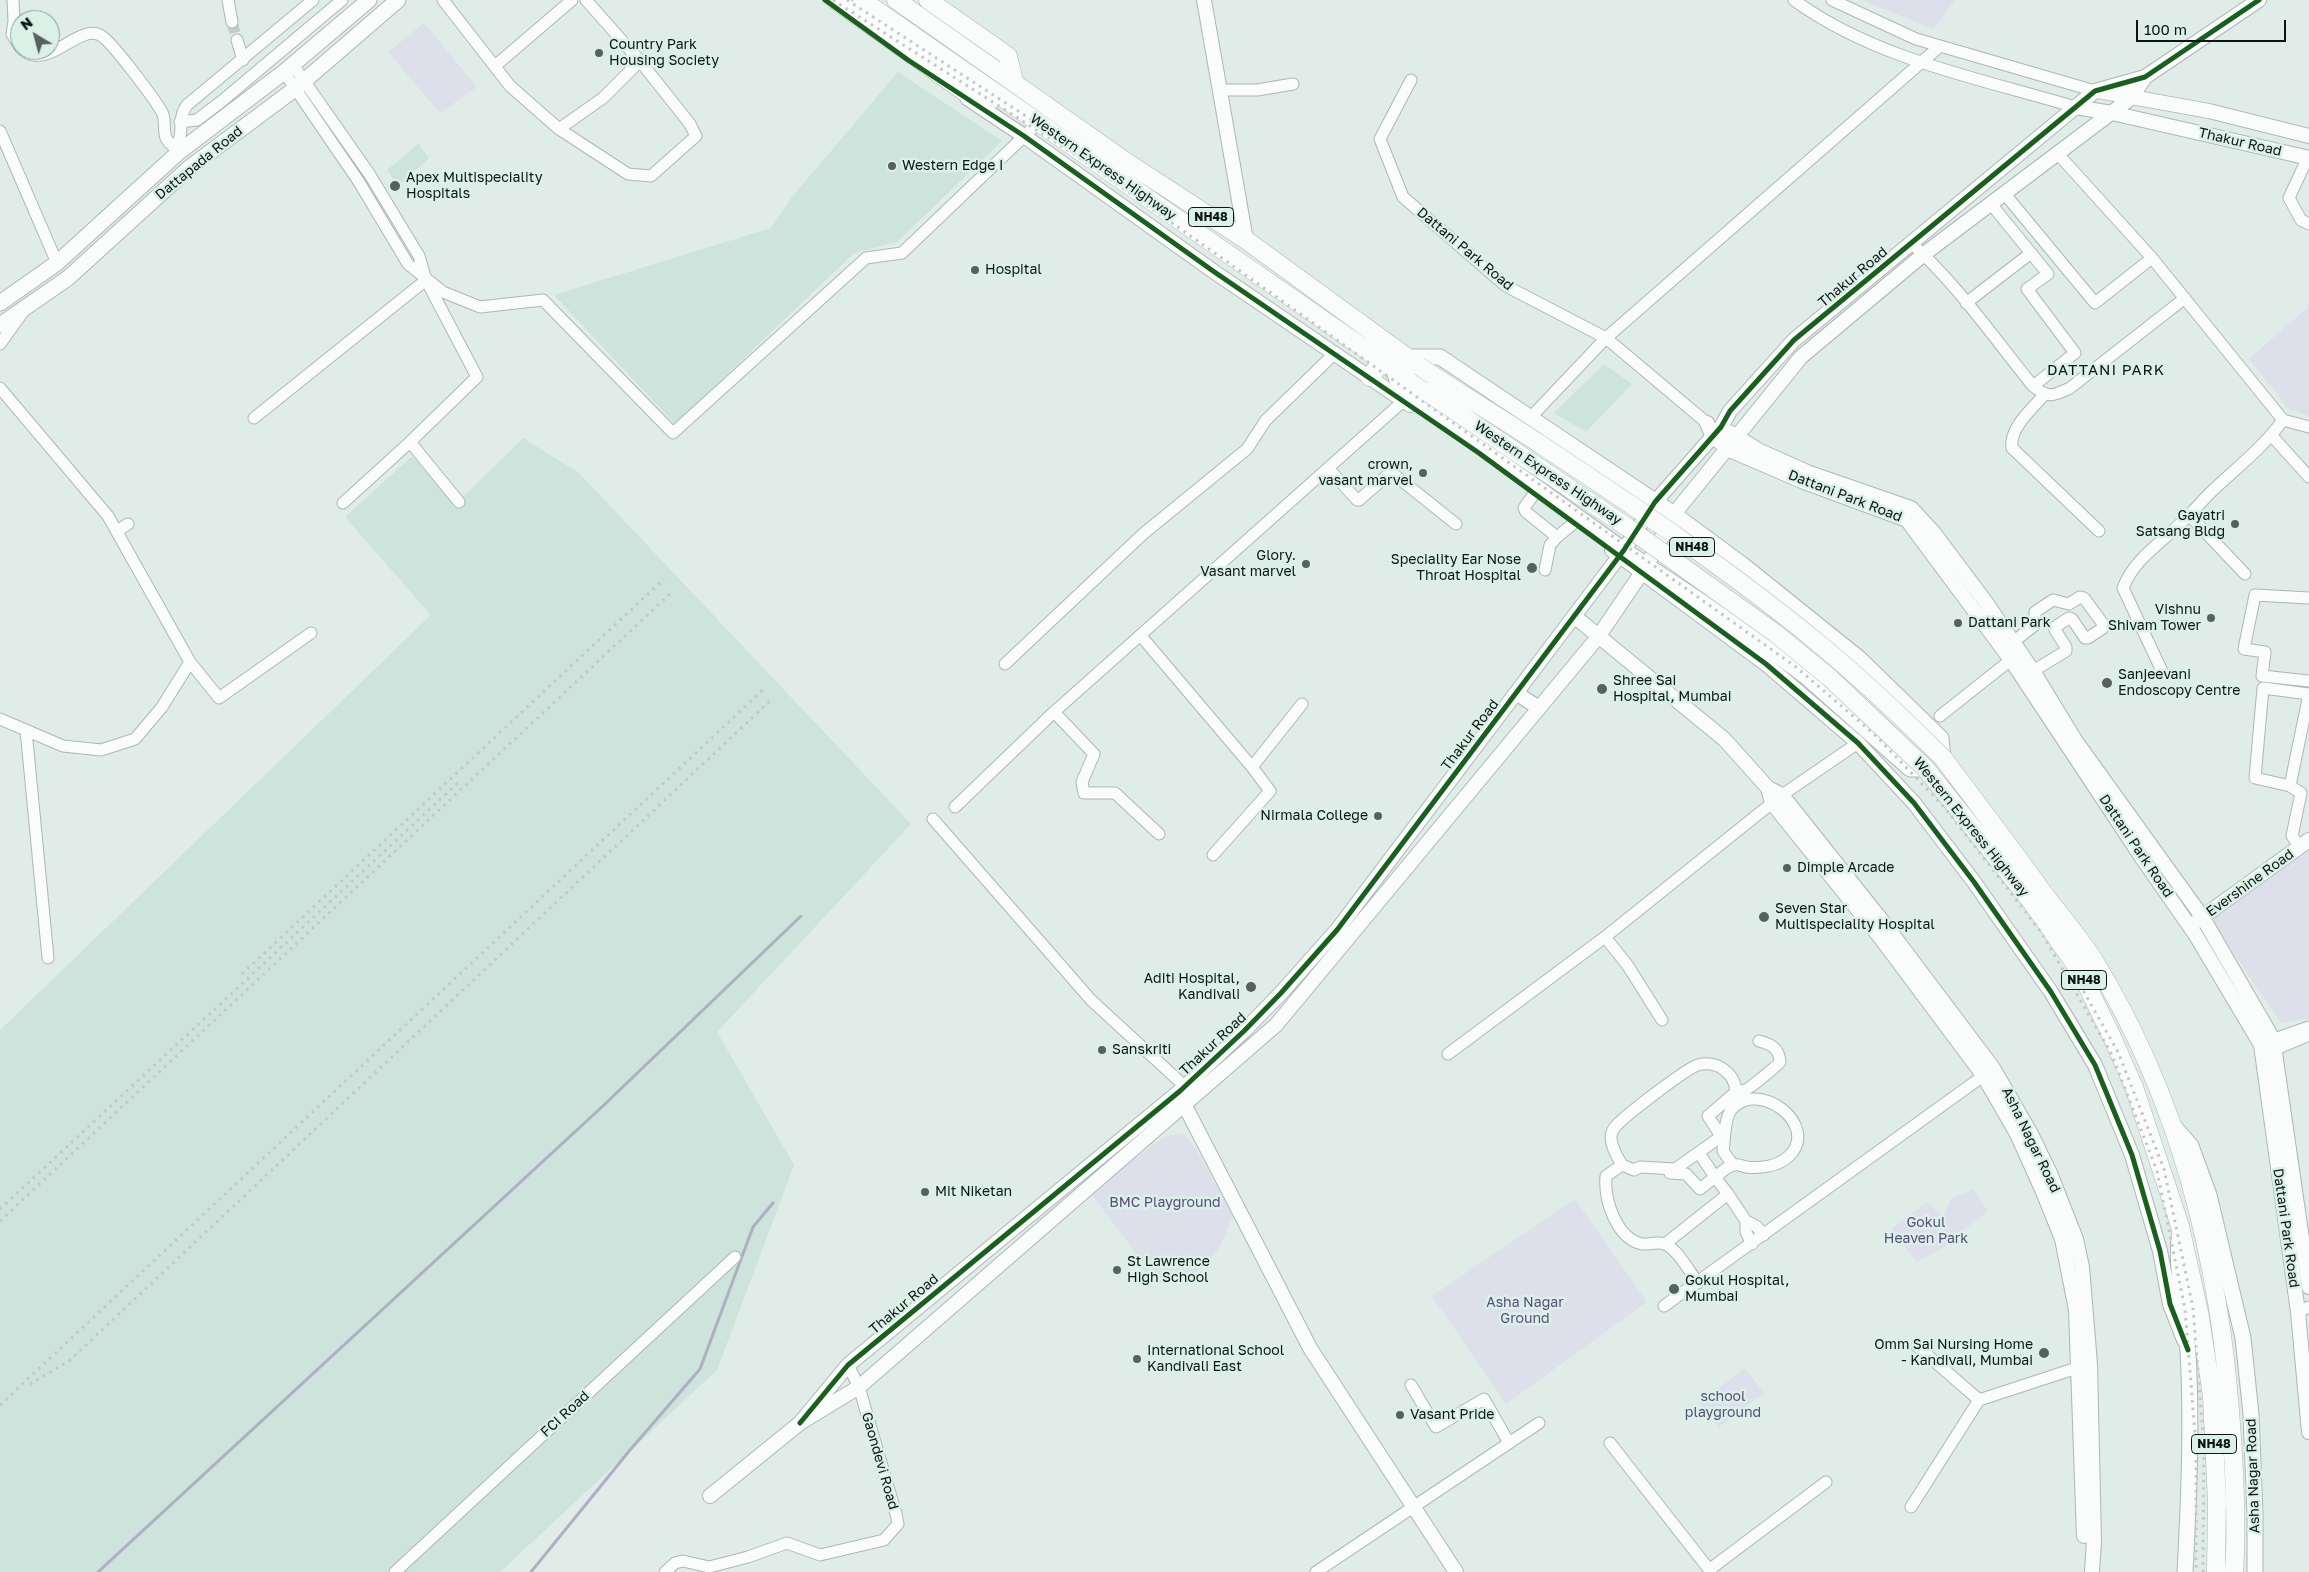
<!DOCTYPE html>
<html>
<head>
<meta charset="utf-8">
<style>
	body { margin:0 }
	#map { position:relative; width:2309px; height:1572px; overflow:hidden; background:#e0ece7; font-family:"Golos Text",sans-serif }
	canvas { display:block }
	.north { position:absolute; left:10px; top:10px; width:50px; height:50px; box-sizing:border-box; background:#dbf1e8; border:1px solid #899992; border-radius:50%; rotate:323deg; font-size:14px; font-weight:700; line-height:20px; text-align:center; color:#0e1512 }
	.north::after { content:''; display:block; margin:auto; width:18px; height:22px; background:#58605d; clip-path:polygon(50% 0,100% 100%,50% 72%,0 100%) }
	.scale { position:absolute; left:2136px; top:20px; width:150px; height:22px; box-sizing:border-box; border:2px solid #0e1512; border-top:0; padding-left:6px; font-size:15px; line-height:18px; white-space:nowrap; color:#0e1512; -webkit-text-stroke:4px #dbf1e8; paint-order:stroke }
</style>
</head>
<body>
<div id="map">
<canvas width="2309" height="1572"></canvas>
<div class="north">N</div>
<div class="scale">100 m</div>
</div>
<script>
const c = document.querySelector('canvas').getContext('2d');
c.lineJoin = 'round';
function fillPath(path, color) {
  c.fillStyle = color;
  c.fill(path, 'evenodd');
}
function strokePath(path, color, width, dash) {
  c.strokeStyle = color;
  c.lineWidth = width;
  c.lineCap = dash ? 'butt' : 'round';
  c.setLineDash(dash || []);
  c.stroke(path);
}
function drawText(font, color, halo, rows, align = 'center') {
  c.font = font + ' "Golos Text",sans-serif';
  c.lineWidth = 5;
  c.setLineDash([]);
  c.textBaseline = 'middle';
  c.strokeStyle = halo;
  c.fillStyle = color;
  for (const [text, x, y, turn = 0] of rows) {
    c.save();
    c.translate(x, y);
    c.rotate((+turn || 0) * Math.PI / 180);
    c.textAlign = isNaN(turn) ? turn : align;
    if (halo) c.strokeText(text, 0, 0);
    c.fillText(text, 0, 0);
    c.restore();
  }
}
fillPath(new Path2D(`
	M898 72 1002 141 897 242 854 253 675 424 554 295 771 228 792 197Z
	M418 144 429 158 398 186 387 170Z
	M1604 364 1632 384 1586 432 1554 413Z
	M523 438 579 473 911 824 717 1032 794 1165 717 1370 500 1572H0V1030L431 615 345 517 412 456 455 505Z`), '#cee3db');
fillPath(new Path2D(`
	M1861 0H1955L1934 29Z
	M424 23 477 87 440 113 388 52Z
	M2309 306V416L2289 409 2249 359Z
	M2309 842V1018L2281 1023 2209 917Z
	M1183 1133 1196 1149 1232 1215C1222 1255 1200 1281 1156 1284L1145 1272 1129 1244 1092 1195 1113 1175 1164 1137Z
	M1973 1190 1988 1211 1963 1231 1952 1234 1956 1240 1917 1262 1891 1229 1927 1202 1943 1216 1952 1198Z
	M1575 1199 1647 1302 1506 1404 1432 1296Z
	M1745 1368 1764 1393 1719 1427 1700 1403Z`), '#dde0ea');
strokePath(new Path2D(`
	M98 1572 604 1105 801 916
	M531 1572 630 1450 700 1369 753 1227 773 1203`), '#afaec3', 3);
strokePath(new Path2D(`
	M232 22 237 40`), '#c0ccc7', 11, [11, 5.5]);
const minor = new Path2D(`
	M13 0 14 21 12 34 20 47
	M228 0 232 22
	M443 0 510 86 559 129 603 98 640 61 586 0
	M1794 0C1874 59 1982 79 2075 107
	M1832 0 1916 39 2095 91
	M237 40 243 60
	M23 50C48 71 78 24 100 35 111 40 155 100 162 112 166 119 163 130 166 138 168 143 175 147 179 152
	M293 65 370 175 419 256 426 280 477 377 410 442 459 502
	M495 66 572 0
	M284 72 359 182 408 264 443 292 480 307 543 300 673 433 866 258 902 253 1038 123
	M1411 80 1380 139 1403 197 1506 286 1606 338 1707 423
	M1219 90H1257L1293 84
	M180 122 197 120 222 101 342 0
	M559 129 628 174 651 176 696 136 690 124 640 61
	M0 131 57 263
	M175 147C186 134 176 119 187 105L313 0
	M2058 154 2152 258 2283 420C2263 448 2235 469 2210 493 2200 503 2191 514 2181 523 2160 544 2134 559 2123 588L2161 669
	M2308 157 2289 198 2301 220 2309 224
	M2004 193 2095 303 2152 258
	M1991 204 2048 274 2027 289 2075 353 2033 386
	M1911 243C1957 284 1994 338 2033 386 2049 399 2052 396 2070 388L2185 298
	M1966 303 2031 253
	M0 344 23 312
	M0 388 108 516 190 662 219 698 311 633
	M2044 395C2032 409 2009 428 2012 448L2099 531
	M1531 417 1606 338 1940 46
	M254 418 426 280
	M2283 420 2309 427
	M2272 436 2309 477
	M1328 468 1357 500H1359L1391 472 1456 524
	M1534 494 1524 508 1526 512 1557 537 1574 523
	M343 503 410 442
	M2189 515 2245 574
	M117 531 128 524
	M1545 570 1550 545 1557 537
	M2309 598 2255 595 2244 649 2265 652 2262 676 2309 681
	M1141 636 1252 767 1270 791 1213 855
	M2013 642 2035 625V612L2053 600 2069 604 2080 597 2084 598 2103 624V628L2088 638H2085L2072 619 2069 618 2055 627V630L2066 647V651L2033 671
	M1005 664 1143 534 1247 449 1266 420 1335 353
	M2263 688 2309 694 2290 786 2255 778Z
	M1054 712 1094 754 1082 782 1084 793H1115L1159 834
	M1940 716 2017 655
	M0 719 63 746 101 750 135 739 162 707 190 662
	M26 730 48 958
	M1252 767 1302 704
	M2290 786 2301 793 2292 836 2300 847
	M955 807 1054 712 1409 396
	M933 819 1091 1000 1191 1092
	M1605 937 1628 966 1662 1020
	M2266 1042 2309 1027
	M2267 1053 2309 1035
	M1448 1054 1605 937 1782 795 1858 743
	M1736 1092C1739 1091 1742 1091 1745 1090 1749 1089 1778 1065 1780 1062 1779 1048 1771 1044 1759 1041
	M1699 1153 1715 1177C1721 1173 1728 1165 1735 1165 1738 1164 1742 1166 1746 1167 1760 1169 1779 1166 1789 1156 1821 1125 1757 1077 1731 1110 1724 1120 1725 1139 1723 1151L1733 1165
	M1622 1165C1617 1157 1611 1147 1611 1137 1611 1134 1613 1129 1615 1127 1624 1116 1687 1068 1698 1065 1717 1060 1735 1073 1736 1092L1708 1116 1719 1133V1138L1675 1169 1640 1167 1634 1170 1622 1165 1606 1176C1604 1200 1616 1238 1642 1244 1649 1245 1657 1241 1665 1244 1678 1250 1689 1271 1698 1283
	M1670 1173 1686 1174 1700 1189 1715 1177 1728 1194
	M1746 1221V1232L1752 1244
	M1665 1244 1728 1194 1746 1221 1756 1226 1764 1235
	M1664 1306 1990 1071
	M2298 1312 2309 1307
	M1917 1346 1979 1400
	M1411 1385 1436 1427 1484 1399 1509 1443
	M1610 1443 1711 1572
	M1911 1507 1979 1400 2086 1365
	M1709 1570 1826 1482
	M395 1572 735 1257
	M665 1572 675 1563 683 1561 709 1567 748 1557 787 1543 820 1555 884 1540 898 1524 896 1514 859 1387 848 1365
	M1316 1572 1539 1423`);
const tertiary = new Path2D(`
	M1204 0 1246 240
	M2098 91 2209 111 2309 136
	M967 98 1024 136 1213 271 1410 405
	M2075 107 2112 113 2309 158
	M1707 423 1713 437 1732 451 1804 482 1907 520 2011 660 2142 858 2195 934 2261 1045 2298 1312 2309 1432
	M1729 432 1760 451 1807 472 1911 508 1934 533 1985 601 2033 671 2075 740 2203 918 2273 1039 2309 1287
	M1612 550 1766 664 1858 743 1914 803 1974 882 2051 992 2095 1065 2132 1155 2160 1251 2170 1304 2184 1340
	M1574 616 1724 739 1768 788 1782 795 1887 927 1993 1068 2031 1134 2050 1173 2076 1239 2082 1267 2090 1364 2094 1540 2092 1572
	M1516 693 1539 708
	M1768 788 1772 803 1880 937 1983 1075 2017 1134 2043 1192 2062 1239 2076 1310 2084 1536
	M2197 921 2309 840
	M1185 1106 1310 1348 1456 1572
	M800 1423 848 1365 1180 1091 1244 1031 1281 993 1337 930 1624 550 1655 502 1721 427 1730 411 1794 340 2095 91 2145 77 2259 0
	M710 1496 800 1423 859 1387 1276 1025 1598 637 1647 565 1674 514 1801 357 1924 254 2131 98 2145 77`);
const secondary = new Path2D(`
	M0 303 57 263 179 152 284 72 369 0
	M0 325 68 278 189 168 296 88 398 0
	M1406 357H1440L1674 514 1743 565 1860 659 1941 738 1943 758
	M1393 368 1400 389 1624 550 1741 628 1805 676 1910 769H1926
	M2173 1125 2191 1146 2209 1195 2243 1338 2251 1414 2255 1514V1572
	M2179 1237C2176 1275 2185 1312 2188 1351 2192 1424 2189 1498 2185 1572`);
const trunk = new Path2D(`
	M835 0 976 100 1003 98
	M862 0 1427 392
	M896 0 1128 163 1246 240 1419 366
	M928 0 1008 56 1014 81
	M1370 377 1382 361
	M1943 758C1977 803 2011 848 2044 894 2061 916 2080 938 2095 962 2183 1106 2222 1271 2232 1438 2235 1482 2237 1528 2234 1572
	M1926 769 2030 900 2080 971 2112 1037 2134 1087 2180 1226 2200 1317 2212 1396 2217 1502 2216 1572`);
strokePath(minor, '#adb7b3', 13);
strokePath(tertiary, '#adb7b3', 16);
strokePath(secondary, '#adb7b3', 17);
strokePath(trunk, '#adb7b3', 19);
strokePath(minor, '#fafcfb', 11);
strokePath(tertiary, '#fafcfb', 14);
strokePath(secondary, '#fafcfb', 15);
strokePath(trunk, '#fafcfb', 18);
strokePath(new Path2D(`
	M833 0 1071 152 1219 256 1796 667 1875 735 1945 808 2041 932 2112 1055 2157 1171 2185 1309 2196 1446V1572
	M847 0 1109 170
	M1911 762 1950 803 2014 884
	M242 974 664 579
	M2076 978 2118 1052 2164 1169 2193 1308 2204 1446 2203 1572
	M0 1209 461 780
	M0 1221 671 593
	M30 1384 69 1361 771 700
	M0 1405 764 689`), '#c4c7c6', 3, [2.5, 5]);
const trunkBridge = new Path2D(`
	M1419 366C1458 393 1500 417 1540 444 1637 508 1734 573 1823 647 1865 682 1904 719 1943 758
	M1427 392 1627 527 1775 633 1830 678 1926 769`);
strokePath(trunkBridge, '#adb7b3', 19, []);
strokePath(trunkBridge, '#fafcfb', 18);
strokePath(new Path2D(`
	M825 0 908 60 1024 136 1213 271 1479 453 1766 664 1858 743 1914 803 1974 882 2051 992 2095 1065 2132 1155 2160 1251 2170 1304 2188 1350
	M800 1423 848 1365 1180 1091 1244 1031 1281 993 1337 930 1624 550 1655 502 1721 427 1730 411 1794 340 2095 91 2145 77 2259 0`), '#1b5e20', 5);
for (const [x, y, r, color] of [
	[599,53,5,"#58605d"],
	[892,166,5,"#58605d"],
	[395,186,6,"#58605d"],
	[975,270,5,"#58605d"],
	[1423,473,5,"#58605d"],
	[2235,524,5,"#58605d"],
	[1306,564,5,"#58605d"],
	[1532,568,6,"#58605d"],
	[2211,618,5,"#58605d"],
	[1958,623,5,"#58605d"],
	[2107,683,6,"#58605d"],
	[1602,689,6,"#58605d"],
	[1378,816,5,"#58605d"],
	[1787,868,5,"#58605d"],
	[1764,917,6,"#58605d"],
	[1251,987,6,"#58605d"],
	[1102,1050,5,"#58605d"],
	[925,1192,5,"#58605d"],
	[1117,1270,5,"#58605d"],
	[1674,1289,6,"#58605d"],
	[2044,1353,6,"#58605d"],
	[1137,1359,5,"#58605d"],
	[1400,1415,5,"#58605d"]
]) {
  const dot = new Path2D();
  dot.arc(x, y, r, 0, 2 * Math.PI);
  c.fillStyle = color;
  c.fill(dot);
  strokePath(dot, '#dbf1e8', 2);
}
for (const [x, y, w] of [
	[1211,217,45],
	[1692,547,45],
	[2084,980,45],
	[2214,1444,45]
]) {
  const box = new Path2D();
  box.roundRect(x - w / 2, y - 9.5, w, 19, 4);
  c.fillStyle = '#dbf1e8';
  c.fill(box);
  strokePath(box, '#0e1512', 1);
}
drawText('bold 12px', '#0e1512', null, [
	["NH48",1211,217],
	["NH48",1692,547],
	["NH48",2084,980],
	["NH48",2214,1444]
]);
drawText('14px', '#0e1512', '#dbf1e8', [
	["Country Park",609,45],
	["Housing Society",609,61],
	["Western Edge I",902,166],
	["Apex Multispeciality",406,178],
	["Hospitals",406,194],
	["Hospital",985,270],
	["crown,",1413,465,"right"],
	["vasant marvel",1413,481,"right"],
	["Gayatri",2225,516,"right"],
	["Satsang Bldg",2225,532,"right"],
	["Glory.",1296,556,"right"],
	["Vasant marvel",1296,572,"right"],
	["Speciality Ear Nose",1521,560,"right"],
	["Throat Hospital",1521,576,"right"],
	["Vishnu",2201,610,"right"],
	["Shivam Tower",2201,626,"right"],
	["Dattani Park",1968,623],
	["Sanjeevani",2118,675],
	["Endoscopy Centre",2118,691],
	["Shree Sai",1613,681],
	["Hospital, Mumbai",1613,697],
	["Nirmala College",1368,816,"right"],
	["Dimple Arcade",1797,868],
	["Seven Star",1775,909],
	["Multispeciality Hospital",1775,925],
	["Aditi Hospital,",1240,979,"right"],
	["Kandivali",1240,995,"right"],
	["Sanskriti",1112,1050],
	["Mit Niketan",935,1192],
	["St Lawrence",1127,1262],
	["High School",1127,1278],
	["Gokul Hospital,",1685,1281],
	["Mumbai",1685,1297],
	["Omm Sai Nursing Home",2033,1345,"right"],
	["- Kandivali, Mumbai",2033,1361,"right"],
	["International School",1147,1351],
	["Kandivali East",1147,1367],
	["Vasant Pride",1410,1415]
], 'left');
drawText('14px', '#0e1512', '#dbf1e8', [
	["Thakur Road",2240,142,13],
	["Dattapada Road",199,163,-39],
	["Western Express Highway",1103,167,35],
	["Dattani Park Road",1465,249,40],
	["Thakur Road",1853,277,-40],
	["Western Express Highway",1548,473,34],
	["Dattani Park Road",1845,496,21],
	["Thakur Road",1470,735,-53],
	["Western Express Highway",1971,827,51],
	["Dattani Park Road",2136,846,56],
	["Evershine Road",2250,883,-36],
	["Thakur Road",1213,1044,-43],
	["Asha Nagar Road",2031,1140,64],
	["Dattani Park Road",2286,1228,82],
	["Thakur Road",904,1304,-40],
	["FCI Road",565,1414,-43],
	["Gaondevi Road",880,1461,74],
	["Asha Nagar Road",2253,1476,-92]
]);
drawText('14px', '#594c7c', '#dbf1e8', [
	["BMC Playground",1165,1203],
	["Gokul",1926,1223],
	["Heaven Park",1926,1239],
	["Asha Nagar",1525,1303],
	["Ground",1525,1319],
	["school",1723,1397],
	["playground",1723,1413]
]);
c.letterSpacing = '1px';
drawText('15px', '#0e1512', '#dbf1e8', [
	["DATTANI PARK",2106,370]
]);
c.letterSpacing = '0px';
</script>
</body>
</html>
